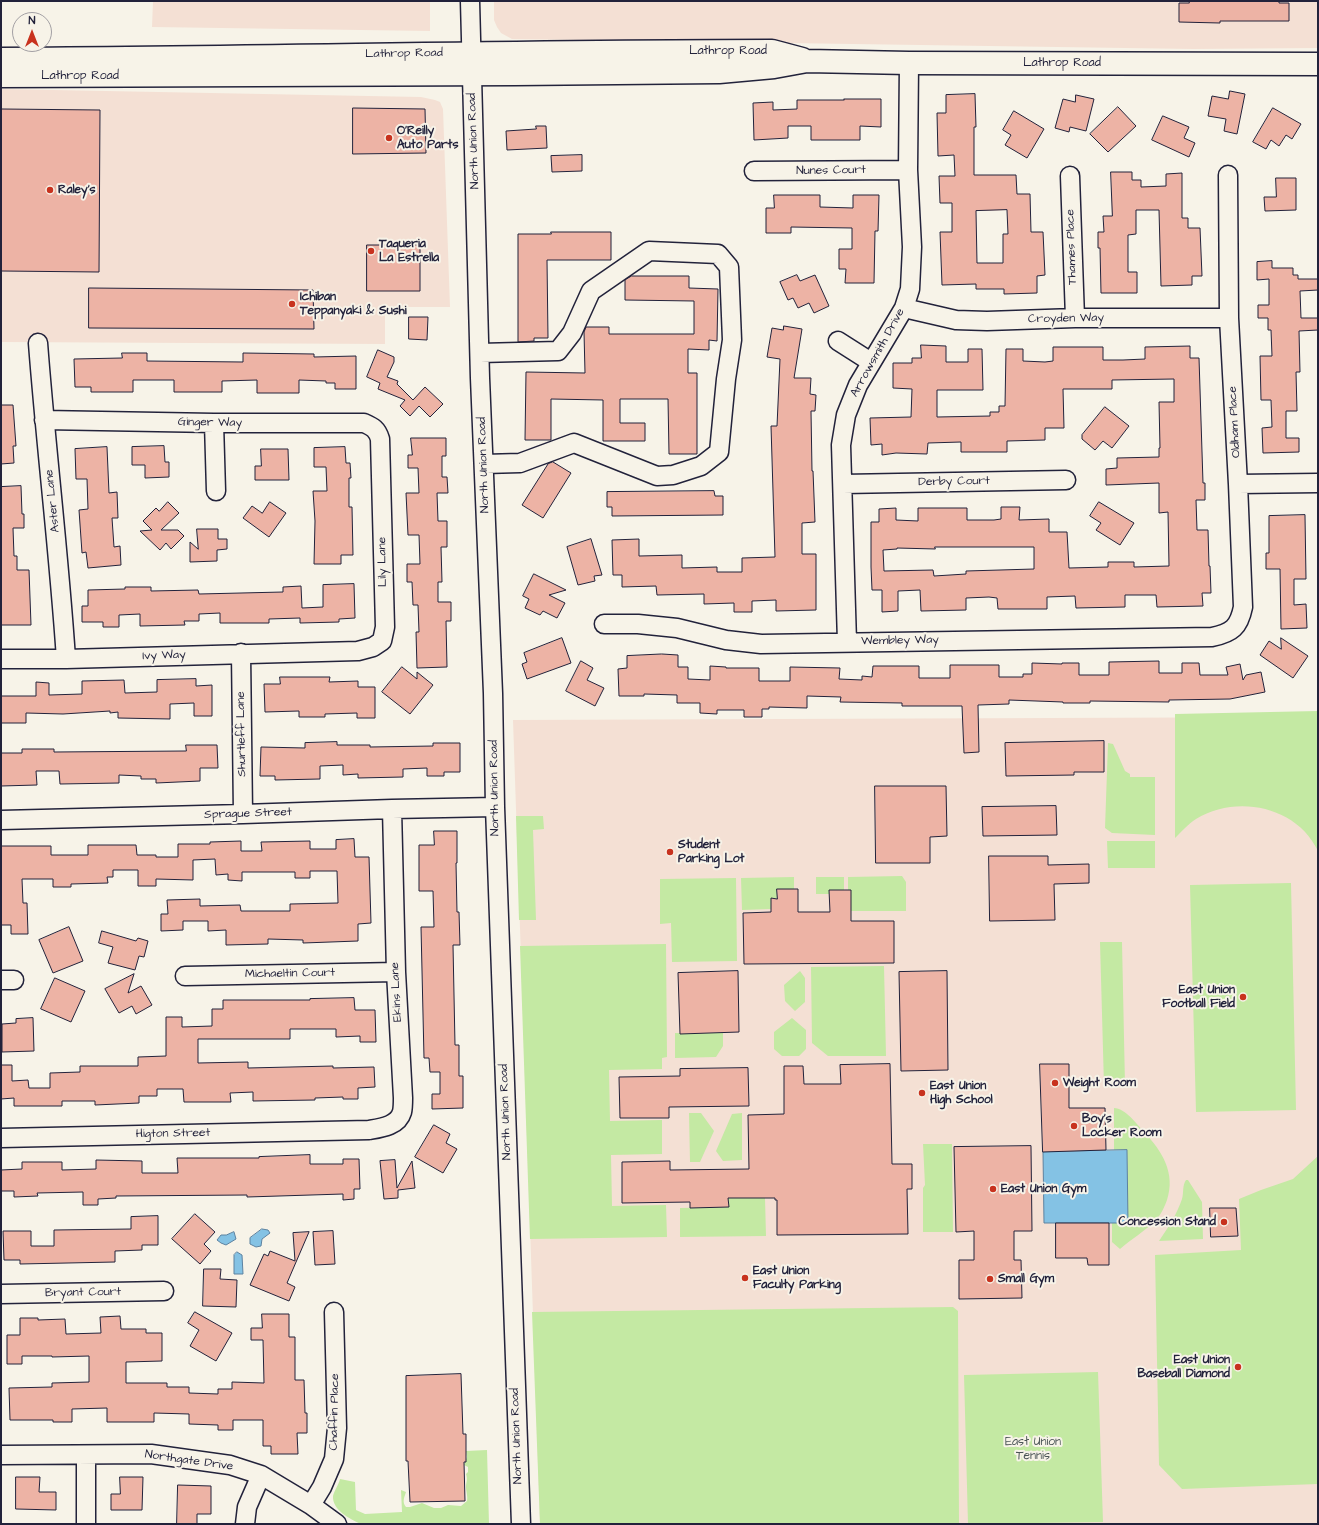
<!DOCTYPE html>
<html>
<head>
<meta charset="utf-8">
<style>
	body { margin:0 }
	#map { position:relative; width:1319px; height:1525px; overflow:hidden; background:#f7f3e8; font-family:"Architects Daughter",sans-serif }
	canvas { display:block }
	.frame { position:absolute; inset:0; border:2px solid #22223b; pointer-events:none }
	.north { position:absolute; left:12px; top:12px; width:40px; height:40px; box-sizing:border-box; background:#f7f3e8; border:1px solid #a29fa3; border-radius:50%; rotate:0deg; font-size:11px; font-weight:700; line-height:16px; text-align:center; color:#22223b }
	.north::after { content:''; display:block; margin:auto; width:14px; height:18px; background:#c8321e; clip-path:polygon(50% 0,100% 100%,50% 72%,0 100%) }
</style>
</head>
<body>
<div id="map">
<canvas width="1319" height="1525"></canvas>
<div class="frame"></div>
<div class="north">N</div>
</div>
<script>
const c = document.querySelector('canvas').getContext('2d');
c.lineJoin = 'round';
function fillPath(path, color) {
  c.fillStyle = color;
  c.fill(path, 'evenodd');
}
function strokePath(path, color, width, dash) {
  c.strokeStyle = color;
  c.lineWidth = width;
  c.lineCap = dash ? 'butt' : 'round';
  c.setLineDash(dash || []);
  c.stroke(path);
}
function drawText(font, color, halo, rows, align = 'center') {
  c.font = font + ' "Architects Daughter",sans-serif';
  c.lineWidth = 4;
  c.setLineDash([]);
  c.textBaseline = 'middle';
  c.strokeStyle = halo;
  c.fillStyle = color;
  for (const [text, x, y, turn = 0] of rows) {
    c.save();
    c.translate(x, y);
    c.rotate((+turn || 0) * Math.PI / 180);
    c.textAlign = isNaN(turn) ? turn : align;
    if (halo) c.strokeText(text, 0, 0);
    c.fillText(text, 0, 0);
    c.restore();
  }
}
fillPath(new Path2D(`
	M153 1H430V31L152 27Z
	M494 1H1318V48L1193 49 512 39 501 33 497 27 494 20Z
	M1 89 421 97 435 100 440 102 443 109 450 307H385V344L1 342Z
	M1318 717V1524H540L513 720Z`), '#f4e0d4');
fillPath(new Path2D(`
	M1318 711V851C1297 806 1236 794 1196 819 1188 824 1181 832 1175 838V714Z
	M1108 743 1113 744 1125 771 1130 774V777H1155V835L1112 833 1105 828Z
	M516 816H543L544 829 533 830 536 920H519Z
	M1107 841H1155V868H1108Z
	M902 876 906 882V911H851V890H848V877Z
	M794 877V889L777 899 771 898V909L742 910 741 878Z
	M816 877H844V890L829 891V894H816Z
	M736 878 737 961 672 962 671 923 660 924V879Z
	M1291 883 1296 1110 1196 1112 1190 885Z
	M1100 942H1122L1125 1085 1104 1086Z
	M666 944 667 1057 662 1058V1069L609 1070 610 1121 662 1120V1154L611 1155 612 1206 666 1205 667 1237 530 1239 520 946Z
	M884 966 886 1056H828L812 1043 811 967Z
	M800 971 805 978V1002L795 1011 785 1001 784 985Z
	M792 1018 806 1030V1049L799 1056H782L774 1049V1032Z
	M675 1033H723V1046L716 1057 675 1058Z
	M1114 1108C1125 1108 1137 1124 1144 1132 1162 1151 1176 1173 1167 1200 1164 1208 1161 1215 1155 1221 1144 1232 1131 1239 1120 1249L1112 1242V1223H1128L1127 1150H1114Z
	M689 1113H701L714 1131 700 1162H690Z
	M742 1113V1160L723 1161 716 1151 732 1114Z
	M923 1144H952L953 1232H923V1188L925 1185Z
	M1318 1156V1484L1182 1489 1159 1465 1155 1255 1241 1250 1239 1199 1261 1190 1293 1179Z
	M1186 1180H1188L1202 1202 1203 1239 1159 1241C1168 1228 1177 1214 1182 1199 1184 1192 1182 1186 1186 1180Z
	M728 1198H765L766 1236 680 1237V1208L728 1207Z
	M953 1307 958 1311 959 1524H540L532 1312Z
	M1098 1372 1103 1522 968 1524 964 1375Z
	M487 1450 489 1524H361C350 1519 332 1510 333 1496 334 1491 339 1484 340 1479L355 1482 356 1510 365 1514 402 1512 401 1490 406 1492C404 1498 402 1502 406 1507H410L422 1503 434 1508H441L448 1505 461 1506 467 1501C468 1496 466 1492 466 1487 466 1482 468 1480 466 1474L468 1472V1467L464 1465 467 1457 466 1451Z`), '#c4e9a3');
const water = new Path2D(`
	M1127 1150 1128 1223H1044L1043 1152Z
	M262 1229 268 1230 270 1233 262 1239 261 1246 256 1247 250 1244V1238Z
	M234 1232 236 1239 226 1245 221 1243 217 1240 221 1235H226Z
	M237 1252 242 1255 243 1274H234V1255Z`);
fillPath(water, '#84c2e4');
strokePath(water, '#5d82a0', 1);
const building = new Path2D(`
	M1189 1H1279V3H1289V21H1220V23L1179 22V3H1189Z
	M1230 91 1245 94 1237 134 1224 131 1226 119 1208 116 1212 96 1228 99Z
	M975 94 976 127H974V175H1016L1017 194H1030L1031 232H1043L1045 275 1037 276V293L1004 294V289H976V284L942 285 940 232H952V203H940L939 176H955L954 155 938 156 937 113H946V95ZM1007 210 1008 234H1003V263H977L976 211Z
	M1076 95 1094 99 1086 131 1070 127 1069 132 1055 128 1063 99 1075 102Z
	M844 99H881V127L860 126V140H811V126H788V138L754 140 753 103 773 102V110L797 109V100H844Z
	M1118 107 1136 126 1108 152 1090 134Z
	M353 108 425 109 426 153 353 154Z
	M1273 108 1301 124 1292 139 1286 135 1279 146 1271 140 1266 149 1253 142Z
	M1 109 100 110 99 272 1 271Z
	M1014 111 1044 129 1027 158 1005 145 1011 135 1003 130Z
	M1163 116 1189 127 1184 138 1195 143 1189 157 1152 140Z
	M536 126H546L547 148 507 150 506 131 536 129Z
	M582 155V171L552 172 551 156Z
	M1111 172H1132V180H1141V187L1166 186V174L1182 173V218H1188V228H1200L1202 276H1192V285L1161 286 1159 210H1136V234L1128 235V272H1137V293H1101L1100 248H1098V232H1104L1103 216H1112Z
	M1276 178H1296V210L1265 211 1264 197H1276Z
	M774 195H820V207L853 208V195H879L878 231H875L874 283H845L846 269H839V249H852V228L791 227V233H766V208H774Z
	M551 232H611V260H547L548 338H534V341L518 342V234H551Z
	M367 245H420V291H367Z
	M1272 261V268H1293V275H1298V279H1318V290L1300 291 1301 318H1318V330L1299 331 1300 372H1296L1297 411H1286V438H1299V452L1263 453 1262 428 1272 427 1271 400H1261L1260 356H1272L1271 330H1268V318H1258V305H1269V279L1257 280V262Z
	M797 275 800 281 815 275 829 306 814 313 809 303 798 308 793 298 788 300 780 282Z
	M632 276H689V288L718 289 717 341 709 340V350L688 349V373H697V454H669L668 399H620V423H645V441H603V400L551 399V440H525L526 372 585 373 584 332 586 327H609V334H694V301L625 300V280Z
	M89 288 313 290 314 329 89 328Z
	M409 317H428L427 340 409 339Z
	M784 326 802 329 794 378H811L810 394 816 395 815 411H811L812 471H813L815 522 802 523V554H816V610L776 611V600L752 601V612H734V603L704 604V594L657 595 656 586 622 587V575H613L612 540 639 539V556L682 555V568L717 567V572H742V558L775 557 771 426H777L780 359 767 357 772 328 783 330Z
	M921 345 946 346V362H968V349H982L983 390H937V417L990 416V412H999V406H1005L1006 349H1023V361L1045 362 1053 361V347H1103V360H1123L1145 359V347L1190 346V358H1199L1203 483H1205V500H1196L1197 530H1208L1209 566H1210L1211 593H1202L1203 606 1157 607 1156 595H1125V607L1076 608 1075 596 1047 597V609H998L997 598 989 597 966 598V610L921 611 920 590 898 591V611L882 612V590H872L871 567V522H879V509L896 508V520L918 521V508H967V520H994L1001 519V507H1020L1019 520 1049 519V532H1067L1069 568 1108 567V562H1134V567L1169 566 1168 512 1159 513V483L1106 485V469L1117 468V458L1159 457V448H1160L1159 402H1174V379L1112 380V389H1063L1064 428H1045V440L1007 441V452H961V442L928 443 927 454 896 453 882 455V444L871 445 870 418 911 417 912 389 893 388V363H912V358H921ZM935 547H1034V569L966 571V574L934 576 933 570 884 571 883 550 897 549V548L935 549Z
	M378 350 394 357V362L387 377 398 381 397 384 413 400 425 387 443 404 430 417 419 406 410 416 400 406 405 400 378 389 380 383 367 377Z
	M122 353H147V361L243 362V353L314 354V357L356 356V389H335V383H326V381L299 380V393H257V380L222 381V392H174V380H133V392H91V387H75L74 359 122 358Z
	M1 405H13L16 446H13L14 463 1 464Z
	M1105 407 1129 426 1112 448 1103 441 1095 450 1082 439V435Z
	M411 438H446V456H442V477H447L448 493H437L438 521H447V547H441L442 582H438V602H451V621H446L447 667 417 668 416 632H419L418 605H413L412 582H407V564H420L419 535H408L406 493H419L418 468H408V455H412Z
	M164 446 165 462H169V477L145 478V465H132V447Z
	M107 447 109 493 117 492 118 518H112L114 547 120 546 121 565 88 568 86 552 82 553 79 510 88 509 87 479H76L75 449Z
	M345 447 346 463H350L351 478H349V507H352L353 555H341V564H314L315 521 313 491H327L326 467H314V448Z
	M261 449H288L289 480H255V466H261Z
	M553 462 571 473 543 518 522 505 548 464Z
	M21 486 22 514H24V528H13L14 556H17V570H29L31 625H1V487Z
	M714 491 715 496H723V515L612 516V507H607V492Z
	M168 502 179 513 161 530H178L184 536 171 549 166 543 160 550 140 531 152 530 143 521 156 508 159 511Z
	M270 502 286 513 269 537 243 518 252 506 262 513Z
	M1099 502 1134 523 1120 545 1096 530 1101 523 1090 516Z
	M1305 515 1306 579H1294V605L1306 604 1307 628 1281 629 1280 569H1266V553H1269V516Z
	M197 529H218V539H227V549L217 550V561L190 562V542L198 549Z
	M591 539 602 575 594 576 595 581 578 585 567 547Z
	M534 574 566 590 549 595 565 603 557 618 543 611 540 615 525 608 529 599 523 596Z
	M354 584 355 618 339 619V622L300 623V618L269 619V623H220V613L199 614V621H184L185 625 140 626V614L119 615V627H103V622H82V606H88V590L125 589V587H151V591L198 590 199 594 283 592V587L301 586 302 608 323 607V585Z
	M562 638 571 663 527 679 522 664 527 662 524 653Z
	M1281 638 1308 656 1293 678 1260 655 1269 641 1281 649Z
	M662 654 678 655V667H688V679L710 680V666L726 667V668H759V681H790V667L840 668 839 679 862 680V676L872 677 873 666H919V678H950V665H999V677H1023V674H1032V663L1062 664V663H1079V675H1109V662L1159 661V673H1182V663H1199L1200 675H1228L1226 667 1240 664 1243 680 1246 675 1261 672 1265 692 1230 699 1169 700V702L1090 701V703H1063V702L1009 700V704L978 705 979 752 964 753 962 706H902V703L840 702 841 697 807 696V708L769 707V709H762V717H744V710H717V714L700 713V703H677V695L644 694V696H619L618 669 627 668V656Z
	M581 661 593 668 587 680 604 688 595 706 566 691Z
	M402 667 417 679V672L433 685 410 714 382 692Z
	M280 677H330L329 682 358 681V687H375V718H357V713L325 714V717H299V711L265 712 264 684H280Z
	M196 679V686L212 685V716H194V703L170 704V719L118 718V712L110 713V711L63 714 26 713V723H1V696H36V682L49 683V695L82 694V681L124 680 125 693 157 692V680Z
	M1104 741V772H1074V775L1006 776 1005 743Z
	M337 742V745H370V747L433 746V743H460V772H444V776H427V768L403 769V777L358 778V774L343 775V765L320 766V779L275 780V776H260L261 747 305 748V743Z
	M186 745H217L218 768H200V781L156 783V779H141V776L119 775V783L60 784 59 771H36L37 785 1 786V753H22V749H54V752L186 751Z
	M875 786H946L947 836 930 837V863H876Z
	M1056 806 1057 835 983 836 982 807Z
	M434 831H457V863H456L457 912H459L460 945H453L455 1045H459V1076H463V1108L432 1109V1094H440V1072H430L429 1058H424L421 927H434L433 891H419V845H434Z
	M354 839 355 857H369L371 923 358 924V941L303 943V940L268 939V944L226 945V930L208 931V921H183V930L161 931V914H168L167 900 200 899V906L240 905 241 911H290V904L338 903 337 871H310V878H295V872H242V881L228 880V874L216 875 215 859 193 860V880L156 879V886H138V870H113V877H107L108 883 71 884V887H53V879H22L23 903H27L28 934H11V925H1V846H51V855H88V845H136L137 855H156V857H178V844H210V842L241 841V851H262L261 842 310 841V849H336V840Z
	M989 856H1048V865L1089 864V883L1054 884 1055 920 990 921Z
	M777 889H798V912H830L829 890H851V921H894V963L744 964 743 913 771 912V898L777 899Z
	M69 927 83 961 53 973 39 940Z
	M102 931 136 941 138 938 148 941 144 957 139 956 135 970 108 963 113 947 99 943Z
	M738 971 739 1032 680 1034 678 973Z
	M947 971 948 1070 901 1071 899 972Z
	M134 974 128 993 141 986 152 1005 136 1014 132 1006 119 1013 105 989Z
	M55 978 85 991 71 1022 41 1009Z
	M354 998 355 1010H375L376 1042H360V1036L336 1037V1029H290V1039H198V1063L248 1062V1068L333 1066V1068L374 1067 375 1087 358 1088V1099H343V1097L315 1098V1100L253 1101V1092L230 1093 231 1102H184L183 1089H157V1096H139V1103L95 1105V1101H62V1106H14V1098L1 1099V1065H12V1081L28 1080 29 1088H50V1073L80 1072V1066H138V1057L166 1056V1017H182V1027L212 1026V1009H223V1000H310V999Z
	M33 1018 34 1051 2 1052V1024L16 1023V1019Z
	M890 1064 892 1164H912V1189H907L908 1234 777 1235V1200H775V1198H728L729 1207 690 1208V1202L622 1203V1162L670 1161V1170L749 1169 748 1115 784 1114V1066H803L804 1084H841L840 1065Z
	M1040 1064H1069V1108H1105L1106 1150 1043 1152Z
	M748 1068 749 1106 669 1107V1118H620L619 1077 680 1076V1069Z
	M434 1125 450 1134 446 1143 457 1149 443 1173 415 1157Z
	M1031 1146 1032 1231H1014V1260H1021L1022 1298 959 1299V1260H974V1231L956 1232 954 1147Z
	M310 1155V1164H343V1159H359L360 1189H354V1199L343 1200V1194L247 1197V1195L116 1196V1198L98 1199V1205H83V1192L37 1193 38 1196 14 1197V1191H1V1170L22 1169V1162H62V1170L96 1169V1160L142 1161V1173H178L177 1158H259V1157Z
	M395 1160 397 1188 412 1161 415 1188 398 1190V1198L384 1199 380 1161Z
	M1210 1208H1236L1238 1236 1211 1237Z
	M195 1214 215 1232 204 1244 211 1251 200 1264 172 1239Z
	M158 1216V1245H142V1250L115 1251V1262L20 1264V1260H4L3 1231H31V1246H54V1230L131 1229V1217Z
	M1056 1223H1109V1265H1088L1087 1258H1056Z
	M333 1231 335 1264 315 1265 313 1232Z
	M309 1232 287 1283 295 1287 289 1301 250 1285 264 1254 268 1256 270 1251 295 1261 293 1233Z
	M204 1269H221L220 1279 237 1280 236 1307 203 1306Z
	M195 1312 232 1333 216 1361 190 1346 199 1330 188 1323Z
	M262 1314H289V1337H295V1380H304L305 1413H307V1433H297L298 1454H271V1446H263V1420H233V1430H218V1425L189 1424V1414L154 1413V1422H107V1408L72 1409V1422H53V1420H10L9 1388 52 1387V1383L89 1382V1356L52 1357V1356H22V1364H7V1335H20V1318H38V1320L65 1319 66 1334 101 1333 100 1317 120 1316 121 1329H146V1333H162V1361L126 1362V1383H167V1387H189V1393L218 1394V1389H232V1382L264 1383 263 1340H251V1328H262Z
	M461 1374 463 1434H466V1462H464L465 1501 410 1502 408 1461H406V1376Z
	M16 1477H40L39 1492H56V1510L16 1509Z
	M120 1477H143L142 1510H111V1494H120Z
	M178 1485 211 1486V1514H197V1524H177Z`);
fillPath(building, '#edb3a5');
strokePath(building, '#22223b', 1);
const minor = new Path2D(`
	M470 1 480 378 493 693 495 807 521 1524
	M754 171 908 170
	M1070 176 1075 318
	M904 308 956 320 987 321 1075 318H1229
	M838 341 871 362
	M38 343C46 448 59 553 66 659
	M480 353 558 351 572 333 591 291 649 251 718 254 729 267 732 340 726 379 719 452 701 466 673 475 657 476 574 443 520 463 484 464
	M214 423 216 491
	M843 484 1066 480
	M1238 484 1318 483
	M604 624H638L677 628 726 640 761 644 1212 637C1232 633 1239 627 1243 607L1238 484 1229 318 1228 175
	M847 642 841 445 846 415 858 385 904 308 910 289 912 247 908 170 909 63
	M241 653 243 814
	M1 659H66L358 651 373 647 382 641 385 627 380 439C377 429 373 427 364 423H214L44 420
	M1 820 243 814 392 809 495 807
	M185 976 396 972
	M1 980H14
	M1 1138 369 1130C381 1128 398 1126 402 1112 403 1108 403 1102 403 1098L396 972 392 809
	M1 1294 164 1291
	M1 1455 151 1454 230 1465 261 1475 311 1505 337 1524
	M311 1505 322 1487 334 1459 337 1428 334 1312
	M86 1524V1455
	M245 1524 247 1507 261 1475`);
const major = new Path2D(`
	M1 59C258 58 515 51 772 51L802 59
	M1 76 515 74 719 72 774 67 807 61 909 63 1318 64`);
strokePath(minor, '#22223b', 21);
strokePath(major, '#22223b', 25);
strokePath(minor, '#f7f3e8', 18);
strokePath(major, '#f7f3e8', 22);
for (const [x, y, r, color] of [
	[389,138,4,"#c8321e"],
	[50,190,4,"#c8321e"],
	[371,251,4,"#c8321e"],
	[292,304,4,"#c8321e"],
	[670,852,4,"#c8321e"],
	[1243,997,4,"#c8321e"],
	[1055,1083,4,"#c8321e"],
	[922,1093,4,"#c8321e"],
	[1074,1126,4,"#c8321e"],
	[993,1189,4,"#c8321e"],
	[1224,1222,4,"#c8321e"],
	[745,1278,4,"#c8321e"],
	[990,1279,4,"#c8321e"],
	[1238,1367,4,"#c8321e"]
]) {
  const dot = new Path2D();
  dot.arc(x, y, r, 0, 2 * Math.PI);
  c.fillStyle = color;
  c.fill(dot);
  strokePath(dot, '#f7f3e8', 1.5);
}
drawText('12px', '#22223b', '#f7f3e8', [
	["Lathrop Road",728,51],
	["Lathrop Road",404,54,-1],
	["Lathrop Road",1062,63],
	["Lathrop Road",80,76],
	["North Union Road",474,141,-92],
	["Nunes Court",831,171,-1],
	["Thames Place",1072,247,-92],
	["Croyden Way",1066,319,-1],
	["Arrowsmith Drive",878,353,-61],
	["Oldham Place",1235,422,-93],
	["Ginger Way",210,423,1],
	["North Union Road",484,465,-92],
	["Derby Court",954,482,-1],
	["Aster Lane",53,501,-96],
	["Lily Lane",383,562,-91],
	["Wembley Way",900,641,-1],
	["Ivy Way",164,656,-2],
	["Shurtleff Lane",242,734,-91],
	["North Union Road",495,788,-91],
	["Sprague Street",248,814,-2],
	["Michaeltin Court",290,974,-1],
	["Ekins Lane",397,992,-93],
	["North Union Road",506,1112,-92],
	["Higton Street",173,1134,-1],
	["Bryant Court",83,1293,-1],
	["Chaffin Place",335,1412,-89],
	["North Union Road",517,1436,-92],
	["Northgate Drive",189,1461,8]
]);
drawText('bold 12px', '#22223b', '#f7f3e8', [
	["O'Reilly",397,131],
	["Auto Parts",397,145],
	["Raley's",58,190],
	["Taqueria",379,244],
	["La Estrella",379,258],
	["Ichiban",300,297],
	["Teppanyaki & Sushi",300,311],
	["Student",678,845],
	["Parking Lot",678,859],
	["East Union",1235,990,"right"],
	["Football Field",1235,1004,"right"],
	["Weight Room",1063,1083],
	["East Union",930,1086],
	["High School",930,1100],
	["Boy's",1082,1119],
	["Locker Room",1082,1133],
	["East Union Gym",1001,1189],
	["Concession Stand",1216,1222,"right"],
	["East Union",753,1271],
	["Faculty Parking",753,1285],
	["Small Gym",998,1279],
	["East Union",1230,1360,"right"],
	["Baseball Diamond",1230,1374,"right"]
], 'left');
drawText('12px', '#4a5455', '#f7f3e8', [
	["East Union",1033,1442],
	["Tennis",1033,1456]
]);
</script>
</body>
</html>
